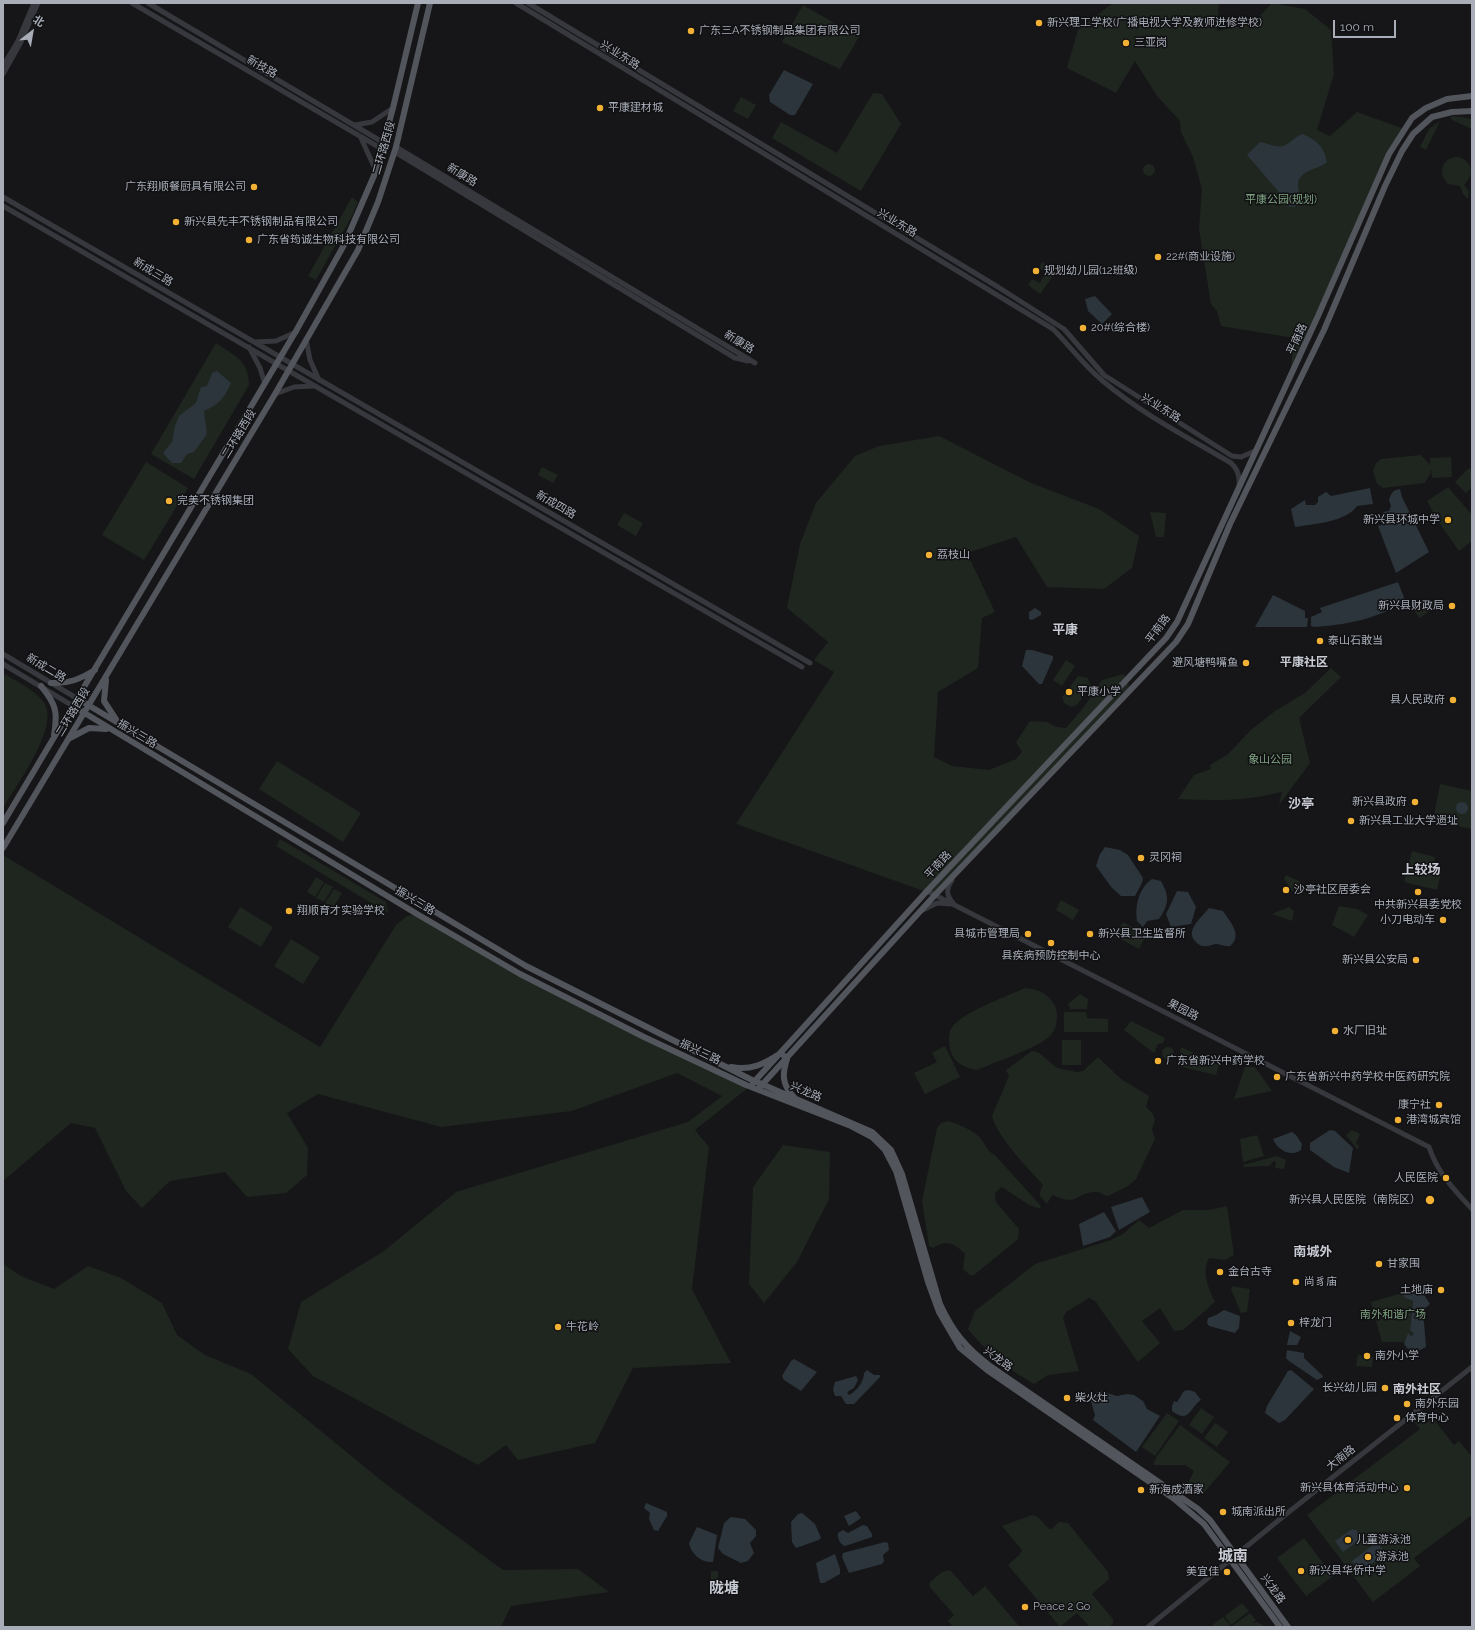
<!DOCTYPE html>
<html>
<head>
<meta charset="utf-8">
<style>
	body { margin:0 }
	#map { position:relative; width:1475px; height:1630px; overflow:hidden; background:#161618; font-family:Raleway,"Noto Sans SC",sans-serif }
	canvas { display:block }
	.frame { position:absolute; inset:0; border:4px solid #a8adb8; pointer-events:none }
	.north { position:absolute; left:12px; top:12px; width:40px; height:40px; -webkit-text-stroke:3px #111113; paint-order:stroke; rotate:31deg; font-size:11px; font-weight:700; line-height:16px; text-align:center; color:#a8adb8 }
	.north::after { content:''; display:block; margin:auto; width:14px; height:18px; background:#a8adb8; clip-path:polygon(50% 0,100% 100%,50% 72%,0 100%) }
	.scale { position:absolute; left:1333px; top:20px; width:63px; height:18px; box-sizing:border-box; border:2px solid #a8adb8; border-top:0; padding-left:5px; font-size:12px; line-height:14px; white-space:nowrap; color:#a8adb8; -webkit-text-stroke:3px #111113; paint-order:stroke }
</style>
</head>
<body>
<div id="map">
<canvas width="1475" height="1630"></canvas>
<div class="frame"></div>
<div class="north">北</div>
<div class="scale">100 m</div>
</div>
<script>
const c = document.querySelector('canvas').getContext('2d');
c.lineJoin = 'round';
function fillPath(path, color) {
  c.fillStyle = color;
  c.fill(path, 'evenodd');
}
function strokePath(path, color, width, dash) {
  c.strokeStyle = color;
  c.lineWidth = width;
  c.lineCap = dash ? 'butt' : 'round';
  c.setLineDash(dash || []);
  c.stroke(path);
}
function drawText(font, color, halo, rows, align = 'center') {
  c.font = font + ' Raleway,"Noto Sans SC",sans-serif';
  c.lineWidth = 3;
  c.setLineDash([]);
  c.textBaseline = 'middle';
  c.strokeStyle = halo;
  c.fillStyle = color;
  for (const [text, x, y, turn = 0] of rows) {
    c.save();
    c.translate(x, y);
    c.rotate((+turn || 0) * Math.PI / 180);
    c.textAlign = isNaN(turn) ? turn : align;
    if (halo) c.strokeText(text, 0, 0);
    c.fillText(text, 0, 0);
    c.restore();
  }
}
fillPath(new Path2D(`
	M1113 3H1219L1217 31 1252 24 1272 3 1305 9 1331 30 1334 74 1317 130 1330 136 1357 112 1404 129 1290 376 1294 338 1221 326 1217 311 1211 304 1199 229 1202 189 1193 157 1181 132 1180 121 1157 96 1135 61 1116 93 1067 68 1078 30Z
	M803 5 859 37 840 69 782 42Z
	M873 93 882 94 901 124 861 191 772 138 781 122 837 153Z
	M741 97 756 105 748 119 733 111Z
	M1455 116 1472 119V129L1452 120 1450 117Z
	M1440 121 1426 150 1420 147 1429 129Z
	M1457 157C1472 159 1475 175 1464 185L1469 191 1468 199 1463 194 1460 186 1448 184C1437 173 1442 158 1457 157Z
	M1143 170a6 6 0 1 1 12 0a6 6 0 1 1-12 0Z
	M352 197 358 202 352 216 316 280 308 276Z
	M1042 262 1053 268 1050 274 1053 276 1040 294 1028 285 1032 279 1040 283 1046 272 1039 268Z
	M216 343C235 356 249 360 249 385L194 479 151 454Z
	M939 436 1031 483 1099 509 1139 536 1132 568 1104 589 1047 587 1016 537 967 553 995 612 982 618 978 668 938 692 934 757 952 766 989 770 1016 759 1022 752 1016 742 1030 721 1047 722 1056 727 1066 728 1084 707 1102 680 1124 674 1131 690 935 895 736 824 834 672 814 660 828 642 787 608 800 544 816 503 855 456 879 446Z
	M1421 455 1430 465V458L1451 457 1452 477 1432 478 1431 469 1430 474 1425 483 1383 488 1377 484 1373 471 1376 463 1381 459Z
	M146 462 188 488 144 560 102 535Z
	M542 467 558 475 553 483 538 475Z
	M1469 468 1472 471V487L1466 493 1455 482Z
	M1448 487 1472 515V541L1459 551 1438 521 1427 501Z
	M1150 512 1166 513 1164 537H1156Z
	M624 513 643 523 636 536 617 525Z
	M1429 599 1435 607 1420 618 1414 611Z
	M1066 660 1075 666 1062 686 1053 680Z
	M1331 668 1341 677 1299 718 1310 763 1279 805 1282 792C1248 801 1213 801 1178 799L1194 775 1211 769 1210 765 1228 754 1251 730 1275 711 1305 693Z
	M3 673C16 681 33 689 43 701 62 724 16 786 3 808Z
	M1078 676 1088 678 1091 686 1077 705 1071 707 1064 703 1062 697Z
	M277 761 361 813 343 842 259 789Z
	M1440 784 1472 791V829L1433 821Z
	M280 839 386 902 388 913 276 846Z
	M1412 851 1435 857 1433 867 1442 869 1437 890 1404 882Z
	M3 855 320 1047 396 925 407 916 417 914 529 978 749 1087 695 1130 709 1147 692 1289 731 1363 633 1368 595 1443 518 1460 506 1445 478 1465 313 1376 288 1349 301 1302 384 1251 456 1192 688 1122 722 1096 677 1073 572 1111 441 1127 318 1094 287 1113 308 1148 307 1175 286 1193 247 1197 225 1172 170 1181 142 1208 126 1191 95 1128 71 1123 3 1181Z
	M1286 875 1301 882 1299 887 1296 885 1293 892 1284 879Z
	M316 877 324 882 315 897 307 892Z
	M325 883 333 887 324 902 316 898Z
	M334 889 342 893 333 908 325 903Z
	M1061 900 1079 910 1073 920 1056 910Z
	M1339 906 1357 909 1368 915 1354 937 1332 925Z
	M240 907 273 927 261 947 228 927Z
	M1289 907 1294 911 1292 921 1272 914Z
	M1123 922 1146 935 1139 949 1115 936Z
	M291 939 320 957 303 984 274 966Z
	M1025 988C1037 989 1047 993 1054 1004 1059 1012 1058 1029 1050 1036 1038 1048 995 1062 977 1070 966 1068 955 1064 951 1052 949 1046 948 1037 950 1031 956 1014 1008 996 1025 988Z
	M1080 994 1088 999 1087 1009H1070L1068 1004Z
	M1064 1012H1086L1087 1018 1108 1019V1032H1064Z
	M1131 1021 1165 1038 1163 1043 1158 1044 1154 1053 1124 1030Z
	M1062 1040H1081V1065H1062Z
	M945 1046 960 1077 925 1094 914 1073 937 1062 932 1053Z
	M1162 1053a6 6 0 1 1 12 0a6 6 0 1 1-12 0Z
	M1181 1047 1219 1065 1216 1075 1178 1066 1182 1055 1180 1052Z
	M1032 1051 1038 1052 1057 1068 1077 1072 1083 1071 1098 1057 1121 1079 1149 1096 1146 1107 1153 1114 1155 1120 1152 1129 1155 1139 1136 1179 1128 1186 1108 1196C1102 1195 1099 1191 1093 1192 1085 1193 1081 1196 1074 1199 1068 1202 1058 1197 1052 1195L1047 1204 1040 1196V1192L1043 1185C1029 1169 997 1137 992 1116L1009 1076 1006 1070Z
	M1245 1067H1255L1272 1091 1234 1099Z
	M948 1121C958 1124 974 1130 981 1139 986 1146 987 1151 995 1155L1040 1205 1041 1209 1029 1205 1002 1187 995 1193 996 1202 1019 1229 1018 1239 974 1275H970L963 1269 965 1254C954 1243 947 1239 933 1248L929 1246 922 1201 937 1128 941 1123Z
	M1352 1130 1360 1134 1356 1143 1359 1146 1358 1150 1346 1135Z
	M1257 1135 1264 1156 1243 1162 1240 1139Z
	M783 1145 830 1152 829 1199 797 1262 764 1303 749 1284 753 1187Z
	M1277 1156 1286 1160 1284 1169 1275 1168 1276 1162 1274 1161 1269 1166 1244 1167 1243 1165Z
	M1227 1206 1234 1255 1225 1260 1209 1258C1201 1272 1209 1289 1215 1302L1183 1330 1174 1331 1160 1308 1142 1321 1160 1343 1138 1362 1095 1301 1089 1298 1066 1312 1063 1318 1079 1371 1048 1375 1034 1384C1008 1369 987 1353 968 1329L975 1311 1035 1264 1111 1240 1123 1234 1139 1220 1149 1228 1183 1210H1210Z
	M3 1264 21 1276 54 1289 88 1266 121 1278 162 1303 177 1335 205 1355 251 1374 387 1485 503 1570 578 1569 609 1592 511 1606 501 1627H3Z
	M1232 1286 1250 1289 1247 1312 1241 1313 1231 1289Z
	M1402 1293 1405 1298 1413 1301 1410 1330 1414 1334 1411 1336 1408 1334 1405 1342H1382L1371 1302Z
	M1358 1355 1373 1357 1372 1367 1356 1366Z
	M1201 1408 1214 1417 1202 1434 1189 1425Z
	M1416 1411 1425 1424 1433 1418 1454 1445 1459 1441 1472 1457V1515L1414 1558 1420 1566 1373 1602 1307 1515 1420 1429 1410 1416Z
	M1167 1413 1179 1421 1155 1456 1142 1447Z
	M1215 1423 1228 1432 1217 1447 1204 1438Z
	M1180 1425 1230 1462 1203 1494 1188 1483 1194 1471 1185 1465H1153L1157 1456Z
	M1032 1515 1038 1517 1049 1529H1052L1059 1522 1068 1523 1108 1572 1109 1579 1092 1594 1113 1619V1624L1109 1627H1090L1077 1613 1060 1627 1008 1565 1020 1554 1022 1550 1002 1526Z
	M1304 1538 1333 1576 1306 1596 1277 1558Z
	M950 1570 973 1596 985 1586 1020 1627H953L948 1621 954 1615 929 1586 930 1582 942 1572Z
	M711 1571H718V1586H711Z
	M1242 1603 1249 1611 1231 1625 1225 1616Z
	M1250 1613 1256 1620 1252 1623 1257 1622 1266 1627H1231Z
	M1223 1617 1230 1625 1228 1627H1210Z`), '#1e261f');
fillPath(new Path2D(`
	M784 70 813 84 795 115H790L770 102 769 95Z
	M1303 134C1317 141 1324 146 1327 162 1318 170 1300 169 1298 184 1297 190 1302 197 1301 203L1294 207 1287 206 1281 199 1278 191 1247 155 1260 142C1267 143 1276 148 1283 146 1291 143 1295 136 1303 134Z
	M1095 296 1112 314 1102 324 1088 311 1085 299Z
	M217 371 231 383C224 399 219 404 204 411L207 434 194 452 187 454 181 463H172L163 453 172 442 175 426 179 416 196 403 201 387 207 386 212 373Z
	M1370 488 1373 504 1357 506C1347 522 1312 524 1295 527L1291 509 1305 500 1306 505H1315L1318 502V497L1326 492 1331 496Z
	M1400 489 1402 497 1429 552 1396 573 1378 526 1384 524 1383 512 1389 511 1391 506 1389 500C1391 493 1393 490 1400 489Z
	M1398 582 1405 600C1380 619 1345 625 1314 627L1311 626V617L1322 612 1320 608Z
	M1273 595 1305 611V618H1308L1307 627H1255Z
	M1035 608 1041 612V615L1032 620 1029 619V612Z
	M1026 650H1032L1053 656V659L1042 684H1039L1022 666Z
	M1456 808a6 6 0 1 1 12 0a6 6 0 1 1-12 0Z
	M1105 847 1120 850 1128 855 1143 878 1142 883 1135 896H1121L1112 888 1096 866 1100 854Z
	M1152 879 1161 881C1169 896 1170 903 1159 919L1147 921 1143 927 1137 921C1135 906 1138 889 1152 879Z
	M1177 891 1188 892 1196 907 1191 924 1171 927 1166 914Z
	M1209 908 1223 911C1230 922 1243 935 1230 946 1225 947 1220 944 1215 944 1211 945 1207 947 1203 946 1200 946 1197 943 1195 941 1185 930 1202 917 1209 908Z
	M1330 1130 1335 1131 1353 1148 1349 1173 1334 1167 1310 1150V1143Z
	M1292 1132 1296 1135 1302 1144 1301 1150C1290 1158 1277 1149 1273 1139Z
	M1142 1197 1150 1212 1119 1230 1111 1207Z
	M1104 1212 1116 1231 1110 1237 1083 1246 1079 1224Z
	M1421 1290 1430 1304 1423 1310 1426 1347 1412 1354 1404 1344 1408 1333 1411 1336 1414 1334 1410 1330 1413 1301 1405 1298 1403 1295Z
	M1224 1310 1240 1316 1239 1328 1235 1333 1209 1326 1207 1323 1208 1318 1216 1315Z
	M1290 1331 1301 1337 1297 1345H1287Z
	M1287 1350 1304 1353V1358L1322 1375 1323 1377 1317 1380 1289 1361 1286 1358Z
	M794 1359 817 1372 801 1391 784 1380 782 1376 791 1361Z
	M867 1370 874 1375H880V1377L854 1404H846L841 1396H835L833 1389 835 1382 856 1376 858 1380 854 1388 847 1392 849 1395C857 1391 864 1381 864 1373Z
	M1291 1370 1314 1389 1285 1420 1279 1423 1265 1413 1267 1406 1288 1371Z
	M1189 1390 1195 1392 1201 1400C1189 1408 1190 1424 1172 1411V1406L1174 1401 1177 1402 1184 1391Z
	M1101 1391 1117 1396 1128 1394 1134 1395 1143 1401 1147 1409 1160 1416 1136 1452 1093 1420 1095 1415 1090 1398 1095 1393Z
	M646 1503 667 1512V1516L658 1531 654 1530 649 1519 650 1513 644 1508Z
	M856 1511 861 1518 849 1526 844 1516Z
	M802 1513 815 1524 821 1538 819 1540 796 1548 792 1542 791 1522 798 1514Z
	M731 1517 745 1519 756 1530V1536L750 1543 754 1553 748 1561 741 1563 723 1554 718 1548 724 1523Z
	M863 1525 867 1526 872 1534V1537L845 1546C840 1545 837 1537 838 1533L843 1530 848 1533Z
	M697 1527 717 1535 713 1562C701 1563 691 1554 689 1543Z
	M1352 1529 1356 1530 1362 1538 1343 1552 1335 1541Z
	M885 1542 888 1543 889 1550 883 1555 884 1561 882 1564 849 1573 842 1557 843 1553Z
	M1377 1542 1385 1553 1360 1573 1352 1561Z
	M835 1554 840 1569V1574L824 1583H820L816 1563Z`), '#2c353c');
strokePath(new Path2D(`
	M132 3 382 149
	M148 3 384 143
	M516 3 1053 329C1070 346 1085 367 1104 382 1142 414 1189 438 1231 463 1238 469 1240 477 1239 486
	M528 3 998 287 1064 329 1104 375 1232 456 1241 457 1255 451
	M3 66 18 41 34 3
	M3 74 21 42 38 3
	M355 125 372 122 393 108
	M361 138 376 171
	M396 147 755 363
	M395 152 735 358 748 361
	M3 197 810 663
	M3 206 802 667
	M306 339 310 360 319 380
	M254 342 276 341 296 332
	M249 347 260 368 265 384
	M275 394 294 387 313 386
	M3 654 78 699
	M3 664 73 706
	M952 880C946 889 946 895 953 903
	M927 891 1429 1147C1437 1172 1455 1191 1472 1209
	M923 910 937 903 950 904
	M1148 1627 1285 1515 1472 1367`), '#37383d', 5);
strokePath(new Path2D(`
	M106 680 104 701 117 721
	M51 683C69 684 80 679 95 670
	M41 686C56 704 58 712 54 735
	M78 699 526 966 750 1079 872 1132 891 1150 902 1174 940 1304C953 1332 966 1348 990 1366L1198 1509 1210 1520 1288 1627
	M73 706 417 914 520 974 644 1037 746 1085 851 1126 872 1137 885 1150 896 1171 928 1282 939 1312 960 1348 987 1370 1173 1498 1204 1524 1280 1627
	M70 738 89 728 106 729
	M3 823 296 331 344 245 376 171 393 108 418 3
	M3 848 275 394 358 250 378 202 396 147 430 3
	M731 1067C751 1071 764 1064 781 1053L787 1059C782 1074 782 1085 794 1097
	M753 1083 927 891 1166 638 1177 622 1318 316 1389 154 1412 118 1426 108 1447 99 1472 96
	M760 1087 935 895 1176 642 1188 624 1230 524 1324 330 1385 186 1402 151 1413 134 1432 117 1452 112 1472 111`), '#53555c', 6);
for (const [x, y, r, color] of [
	[1039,23,4,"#f2b134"],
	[691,31,4,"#f2b134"],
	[1126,43,4,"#f2b134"],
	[600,108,4,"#f2b134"],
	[254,187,4,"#f2b134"],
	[176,222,4,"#f2b134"],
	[249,240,4,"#f2b134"],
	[1158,257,4,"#f2b134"],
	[1036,271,4,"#f2b134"],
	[1083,328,4,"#f2b134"],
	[169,501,4,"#f2b134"],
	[1448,520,4,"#f2b134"],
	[929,555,4,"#f2b134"],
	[1452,606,4,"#f2b134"],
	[1320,641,4,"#f2b134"],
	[1246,663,4,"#f2b134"],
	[1069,692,4,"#f2b134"],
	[1453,700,4,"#f2b134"],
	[1415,802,4,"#f2b134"],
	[1351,821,4,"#f2b134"],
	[1141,858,4,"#f2b134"],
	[1286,890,4,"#f2b134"],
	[1418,892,4,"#f2b134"],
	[289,911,4,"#f2b134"],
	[1443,920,4,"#f2b134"],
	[1028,934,4,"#f2b134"],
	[1090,934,4,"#f2b134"],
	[1051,943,4,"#f2b134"],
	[1416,960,4,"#f2b134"],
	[1335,1031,4,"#f2b134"],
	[1158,1061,4,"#f2b134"],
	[1277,1077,4,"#f2b134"],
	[1439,1105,4,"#f2b134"],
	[1398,1120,4,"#f2b134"],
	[1446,1178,4,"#f2b134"],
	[1430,1200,5,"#f2b134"],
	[1379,1264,4,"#f2b134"],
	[1220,1272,4,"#f2b134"],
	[1296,1282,4,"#f2b134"],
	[1441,1290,4,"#f2b134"],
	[1291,1323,4,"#f2b134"],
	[558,1327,4,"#f2b134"],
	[1367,1356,4,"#f2b134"],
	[1385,1388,4,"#f2b134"],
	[1067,1398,4,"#f2b134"],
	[1407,1404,4,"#f2b134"],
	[1397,1418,4,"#f2b134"],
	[1407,1488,4,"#f2b134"],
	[1141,1490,4,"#f2b134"],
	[1223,1512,4,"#f2b134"],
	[1348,1540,4,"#f2b134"],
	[1368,1557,4,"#f2b134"],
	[1301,1571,4,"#f2b134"],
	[1227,1572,4,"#f2b134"],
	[1025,1607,4,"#f2b134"]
]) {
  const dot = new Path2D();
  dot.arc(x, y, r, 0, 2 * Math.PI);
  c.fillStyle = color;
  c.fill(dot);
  strokePath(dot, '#111113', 1.5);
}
drawText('11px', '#a8adb8', '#111113', [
	["新兴理工学校(广播电视大学及教师进修学校)",1047,23],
	["广东三A不锈钢制品集团有限公司",699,31],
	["三亚岗",1134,43],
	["平康建材城",608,108],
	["广东翔顺餐厨具有限公司",246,187,"right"],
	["新兴县先丰不锈钢制品有限公司",184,222],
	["广东省筠诚生物科技有限公司",257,240],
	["22#(商业设施)",1166,257],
	["规划幼儿园(12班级)",1044,271],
	["20#(综合楼)",1091,328],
	["完美不锈钢集团",177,501],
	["新兴县环城中学",1440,520,"right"],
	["荔枝山",937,555],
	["新兴县财政局",1444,606,"right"],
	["泰山石敢当",1328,641],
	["避风塘鸭嘴鱼",1238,663,"right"],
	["平康小学",1077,692],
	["县人民政府",1445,700,"right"],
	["新兴县政府",1407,802,"right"],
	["新兴县工业大学遗址",1359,821],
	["灵冈祠",1149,858],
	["沙亭社区居委会",1294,890],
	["中共新兴县委党校",1418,905,"center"],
	["翔顺育才实验学校",297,911],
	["小刀电动车",1435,920,"right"],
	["县城市管理局",1020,934,"right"],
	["新兴县卫生监督所",1098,934],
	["县疾病预防控制中心",1051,956,"center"],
	["新兴县公安局",1408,960,"right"],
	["水厂旧址",1343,1031],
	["广东省新兴中药学校",1166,1061],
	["广东省新兴中药学校中医药研究院",1285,1077],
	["康宁社",1431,1105,"right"],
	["港湾城宾馆",1406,1120],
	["人民医院",1438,1178,"right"],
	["新兴县人民医院（南院区）",1421,1200,"right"],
	["甘家围",1387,1264],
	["金台古寺",1228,1272],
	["尚豸庙",1304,1282],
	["土地庙",1433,1290,"right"],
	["梓龙门",1299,1323],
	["牛花岭",566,1327],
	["南外小学",1375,1356],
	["长兴幼儿园",1377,1388,"right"],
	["柴火灶",1075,1398],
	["南外乐园",1415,1404],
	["体育中心",1405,1418],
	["新兴县体育活动中心",1399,1488,"right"],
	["新海成酒家",1149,1490],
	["城南派出所",1231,1512],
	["儿童游泳池",1356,1540],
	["游泳池",1376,1557],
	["新兴县华侨中学",1309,1571],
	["美宜佳",1219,1572,"right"],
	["Peace 2 Go",1033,1607]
], 'left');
drawText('11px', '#a8adb8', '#111113', [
	["兴业东路",620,55,32],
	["新技路",262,67,30],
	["二环路西段",384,148,-74],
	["新康路",462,175,31],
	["兴业东路",897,223,31],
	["新成三路",153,272,31],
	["平南路",1297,339,-65],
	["新康路",739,342,31],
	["兴业东路",1161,408,32],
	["二环路西段",239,434,-59],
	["新成四路",556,505,30],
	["平南路",1158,629,-53],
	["新成二路",46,668,31],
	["二环路西段",73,712,-59],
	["振兴三路",137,734,31],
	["平南路",938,865,-47],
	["振兴三路",415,901,31],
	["果园路",1183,1010,27],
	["振兴三路",700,1052,25],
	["兴龙路",806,1092,23],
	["兴龙路",998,1359,36],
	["大南路",1341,1458,-38],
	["兴龙路",1273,1589,54]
]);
drawText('11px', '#7fa381', '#111113', [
	["平康公园(规划)",1281,200],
	["象山公园",1270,760],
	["南外和谐广场",1393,1315]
]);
drawText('bold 12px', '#c9ccd4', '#111113', [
	["平康社区",1304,662],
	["南外社区",1417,1389]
]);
drawText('bold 13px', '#c9ccd4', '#111113', [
	["平康",1065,630],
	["沙亭",1301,804],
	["上较场",1421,870],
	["南城外",1313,1252]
]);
drawText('bold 15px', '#c9ccd4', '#111113', [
	["城南",1233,1556],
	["陇塘",724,1588]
]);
</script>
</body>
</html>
